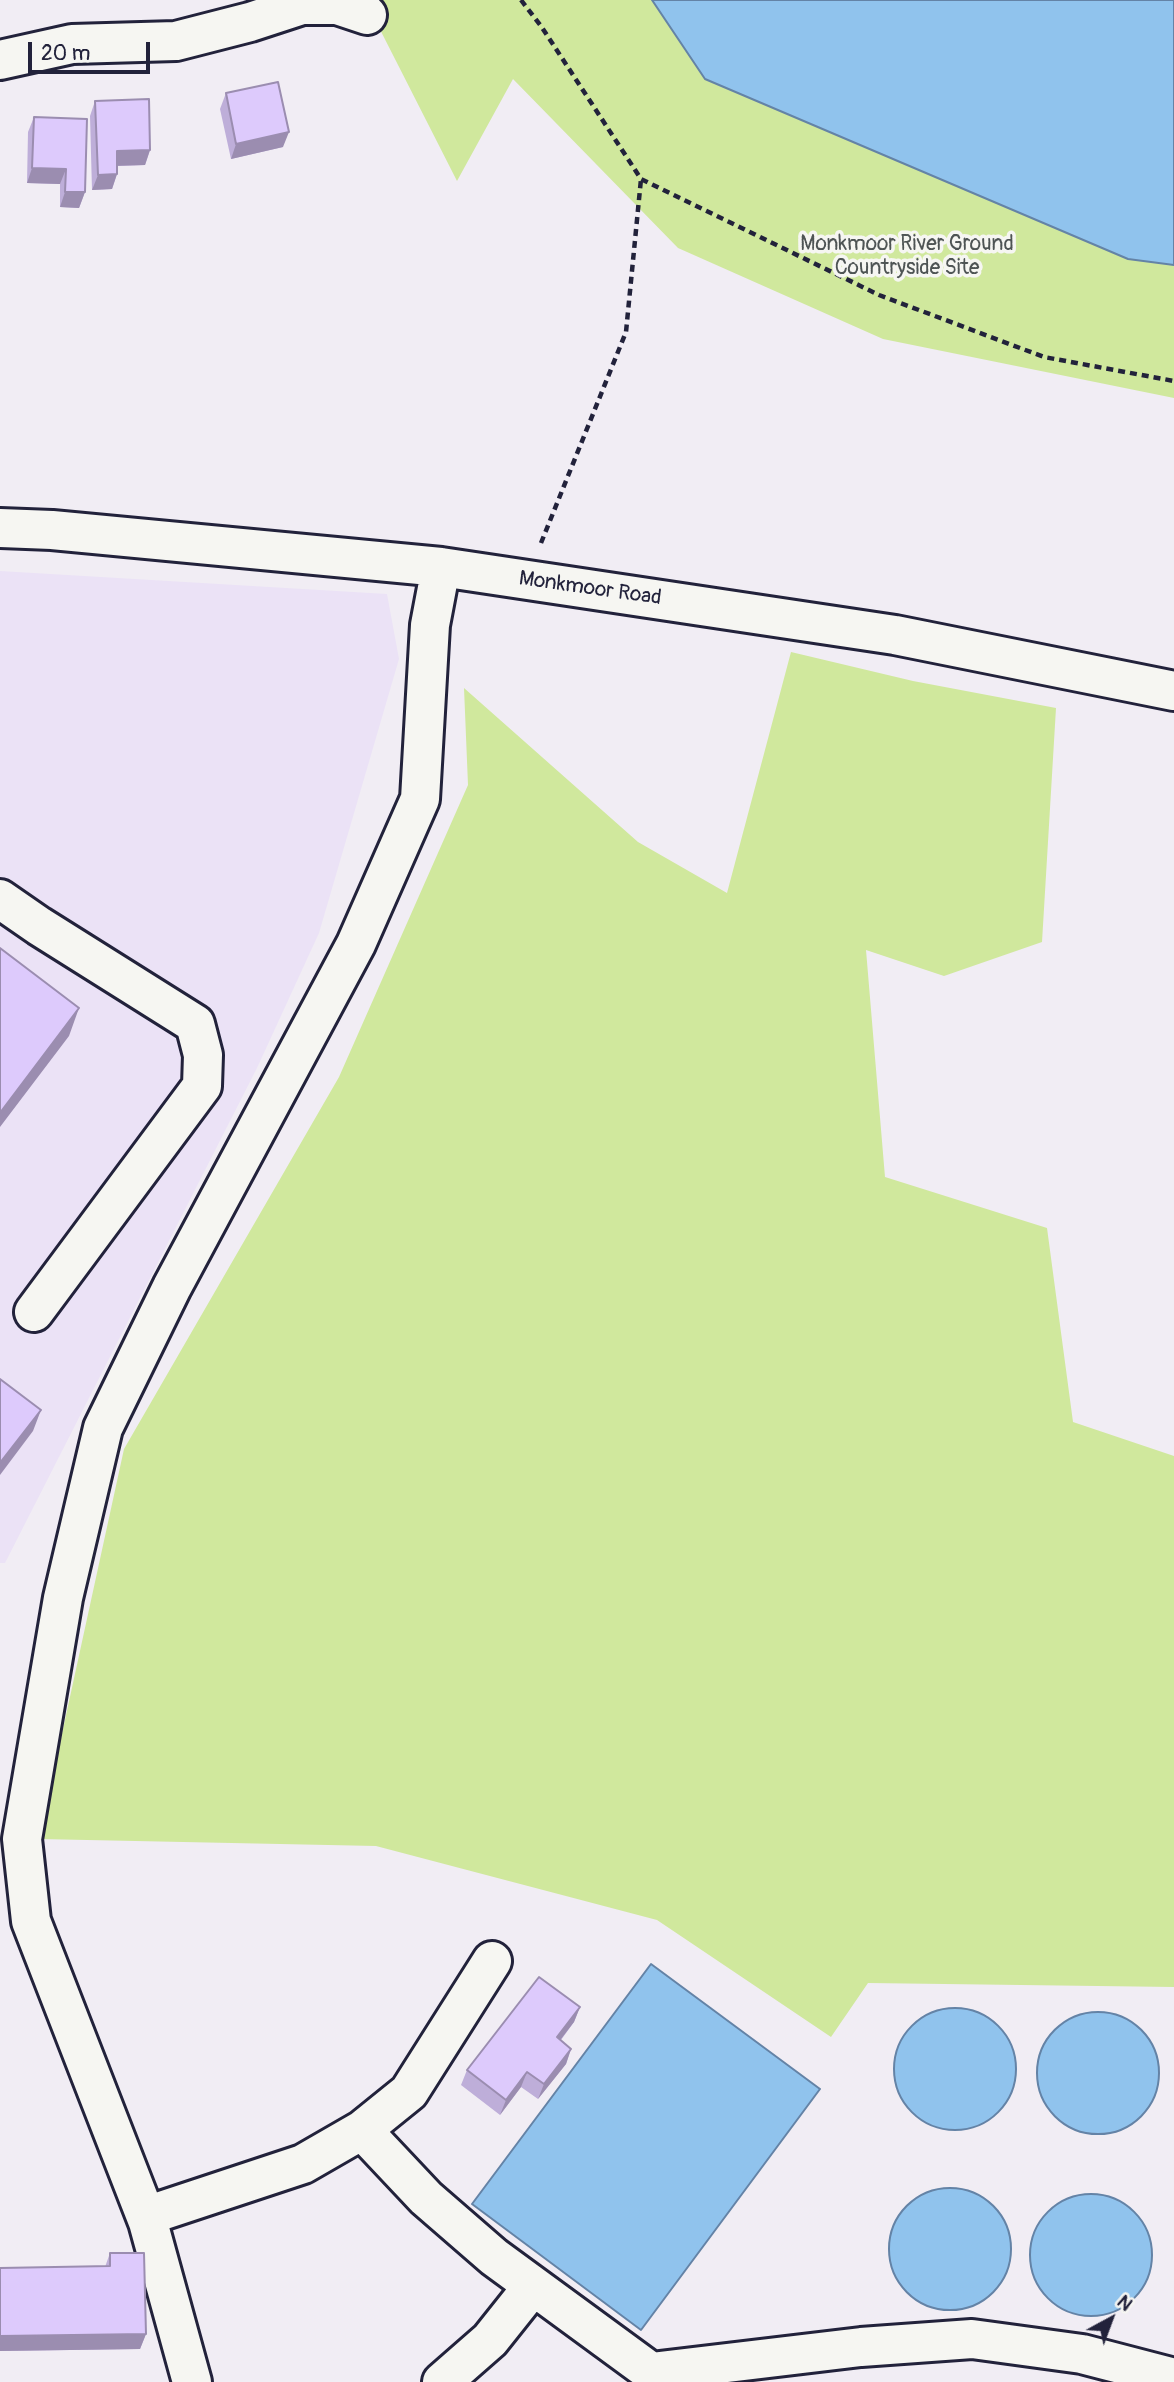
<!DOCTYPE html>
<html>
<head>
<meta charset="utf-8">
<style>
	body { margin:0 }
	#map { position:relative; width:1174px; height:2382px; overflow:hidden; background:#f1edf4; font-family:Pangolin,sans-serif }
	canvas { display:block }
	.north { position:absolute; left:1076px; top:2284px; width:70px; height:70px; -webkit-text-stroke:5px #f6f6f2; paint-order:stroke; rotate:41deg; font-size:19px; font-weight:700; line-height:28px; text-align:center; color:#22223b }
	.north::after { content:''; display:block; margin:auto; width:24px; height:32px; background:#22223b; clip-path:polygon(50% 0,100% 100%,50% 72%,0 100%) }
	.scale { position:absolute; left:28px; top:42px; width:122px; height:32px; box-sizing:border-box; border:4px solid #22223b; border-top:0; padding-left:9px; font-size:21px; line-height:24px; white-space:nowrap; color:#22223b; -webkit-text-stroke:5px #f6f6f2; paint-order:stroke }
</style>
</head>
<body>
<div id="map">
<canvas width="1174" height="2382"></canvas>
<div class="north">N</div>
<div class="scale">20 m</div>
</div>
<script>
const c = document.querySelector('canvas').getContext('2d');
c.lineJoin = 'round';
function fillPath(path, color) {
  c.fillStyle = color;
  c.fill(path, 'evenodd');
}
function strokePath(path, color, width, dash) {
  c.strokeStyle = color;
  c.lineWidth = width;
  c.lineCap = dash ? 'butt' : 'round';
  c.setLineDash(dash || []);
  c.stroke(path);
}
function drawText(font, color, halo, rows, align = 'center') {
  c.font = font + ' Pangolin,sans-serif';
  c.lineWidth = 7;
  c.setLineDash([]);
  c.textBaseline = 'middle';
  c.strokeStyle = halo;
  c.fillStyle = color;
  for (const [text, x, y, turn = 0] of rows) {
    c.save();
    c.translate(x, y);
    c.rotate((+turn || 0) * Math.PI / 180);
    c.textAlign = isNaN(turn) ? turn : align;
    if (halo) c.strokeText(text, 0, 0);
    c.fillText(text, 0, 0);
    c.restore();
  }
}
fillPath(new Path2D(`
	M0 571 387 594 399 659 319 933 257 1068 5 1563H0Z`), '#ebe2f6');
fillPath(new Path2D(`
	M365 0H652L705 79 1128 259 1174 265V398L883 339 678 248 513 79 457 181Z
	M791 652 913 681 1056 708 1042 942 944 976 866 950 885 1177 1047 1228 1073 1422 1174 1456V1987L868 1983 831 2037 657 1920 376 1846 39 1839 124 1449 339 1077 468 785 464 688 638 842 727 893Z`), '#d0e89d');
const water = new Path2D(`
	M652 0H1174V265L1128 259 705 79Z
	M651 1964 820 2089 641 2330 472 2204Z
	M894 2069a61 61 0 1 1 122 0a61 61 0 1 1-122 0Z
	M1037 2073a61 61 0 1 1 122 0a61 61 0 1 1-122 0Z
	M889 2249a61 61 0 1 1 122 0a61 61 0 1 1-122 0Z
	M1030 2255a61 61 0 1 1 122 0a61 61 0 1 1-122 0Z`);
fillPath(water, '#90c3ed');
strokePath(water, '#6483a6', 2);
const minor = new Path2D(`
	M0 60 72 44 176 41 250 22 302 5H337L367 15
	M0 528 52 530 441 567 895 635 1174 691
	M0 899 39 926 195 1024 203 1055 202 1086 34 1312
	M362 2130 426 2198 494 2257 651 2372 861 2347 972 2339 1082 2354 1174 2378
	M146 2216 303 2164 362 2130 409 2092 492 1961
	M192 2382 148 2222 31 1921 22 1839 63 1598 103 1428 172 1287 356 944 420 799 430 625 441 567
	M442 2382 490 2340 533 2286`);
strokePath(minor, '#22223b', 44);
strokePath(new Path2D(`
	M521 0 541 26 641 179 879 295 1044 357 1174 381
	M541 543 626 332 641 179`), '#22223b', 4.5, [7, 5]);
strokePath(minor, '#f6f6f2', 38);
fillPath(new Path2D(`
	M226 93 283 147 231 159 220 109Z
	M95 101 150 150 145 165 117 166V174L112 189 92 190 90 116Z
	M34 117 85 192 79 208 60 207V184L27 183 28 132Z
	M580 2007 574 2022 561 2040 571 2049 566 2064 538 2099 521 2087 500 2115 461 2085 467 2070Z
	M110 2253 146 2334 140 2349 0 2351V2268L105 2267Z`), '#beaed9');
fillPath(new Path2D(`
	M289 132 283 147 231 159 236 144Z
	M150 150 145 165 111 166 117 151Z
	M32 168 66 169 60 184 27 183Z
	M117 174 112 189 92 190 98 175Z
	M65 192H85L79 208 60 207Z
	M79 1008 69 1036 0 1127V1113Z
	M41 1410 33 1431 0 1475V1463Z
	M580 2007 574 2022 551 2052 557 2037Z
	M571 2049 566 2064 538 2099 544 2084Z
	M527 2072 521 2087 500 2115 506 2100Z
	M146 2334 140 2349 0 2351V2336Z`), '#9b8db0');
const building = new Path2D(`
	M278 82 289 132 236 144 226 93Z
	M149 99 150 150 117 151V174L98 175 95 101Z
	M34 117 87 119 85 192H65L66 169 32 168Z
	M0 948 79 1008 0 1113Z
	M0 1379 41 1410 0 1463Z
	M539 1977 580 2007 557 2037 571 2049 544 2084 527 2072 506 2100 467 2070Z
	M110 2253H144L146 2334 0 2336V2268L110 2266Z`);
fillPath(building, '#ddcafc');
strokePath(building, '#9b8db0', 2);
drawText('21px', '#4e5454', '#f6f6f2', [
	["Monkmoor River Ground",907,245],
	["Countryside Site",907,269]
]);
drawText('21px', '#22223b', '#f6f6f2', [
	["Monkmoor Road",590,589,8]
]);
</script>
</body>
</html>
